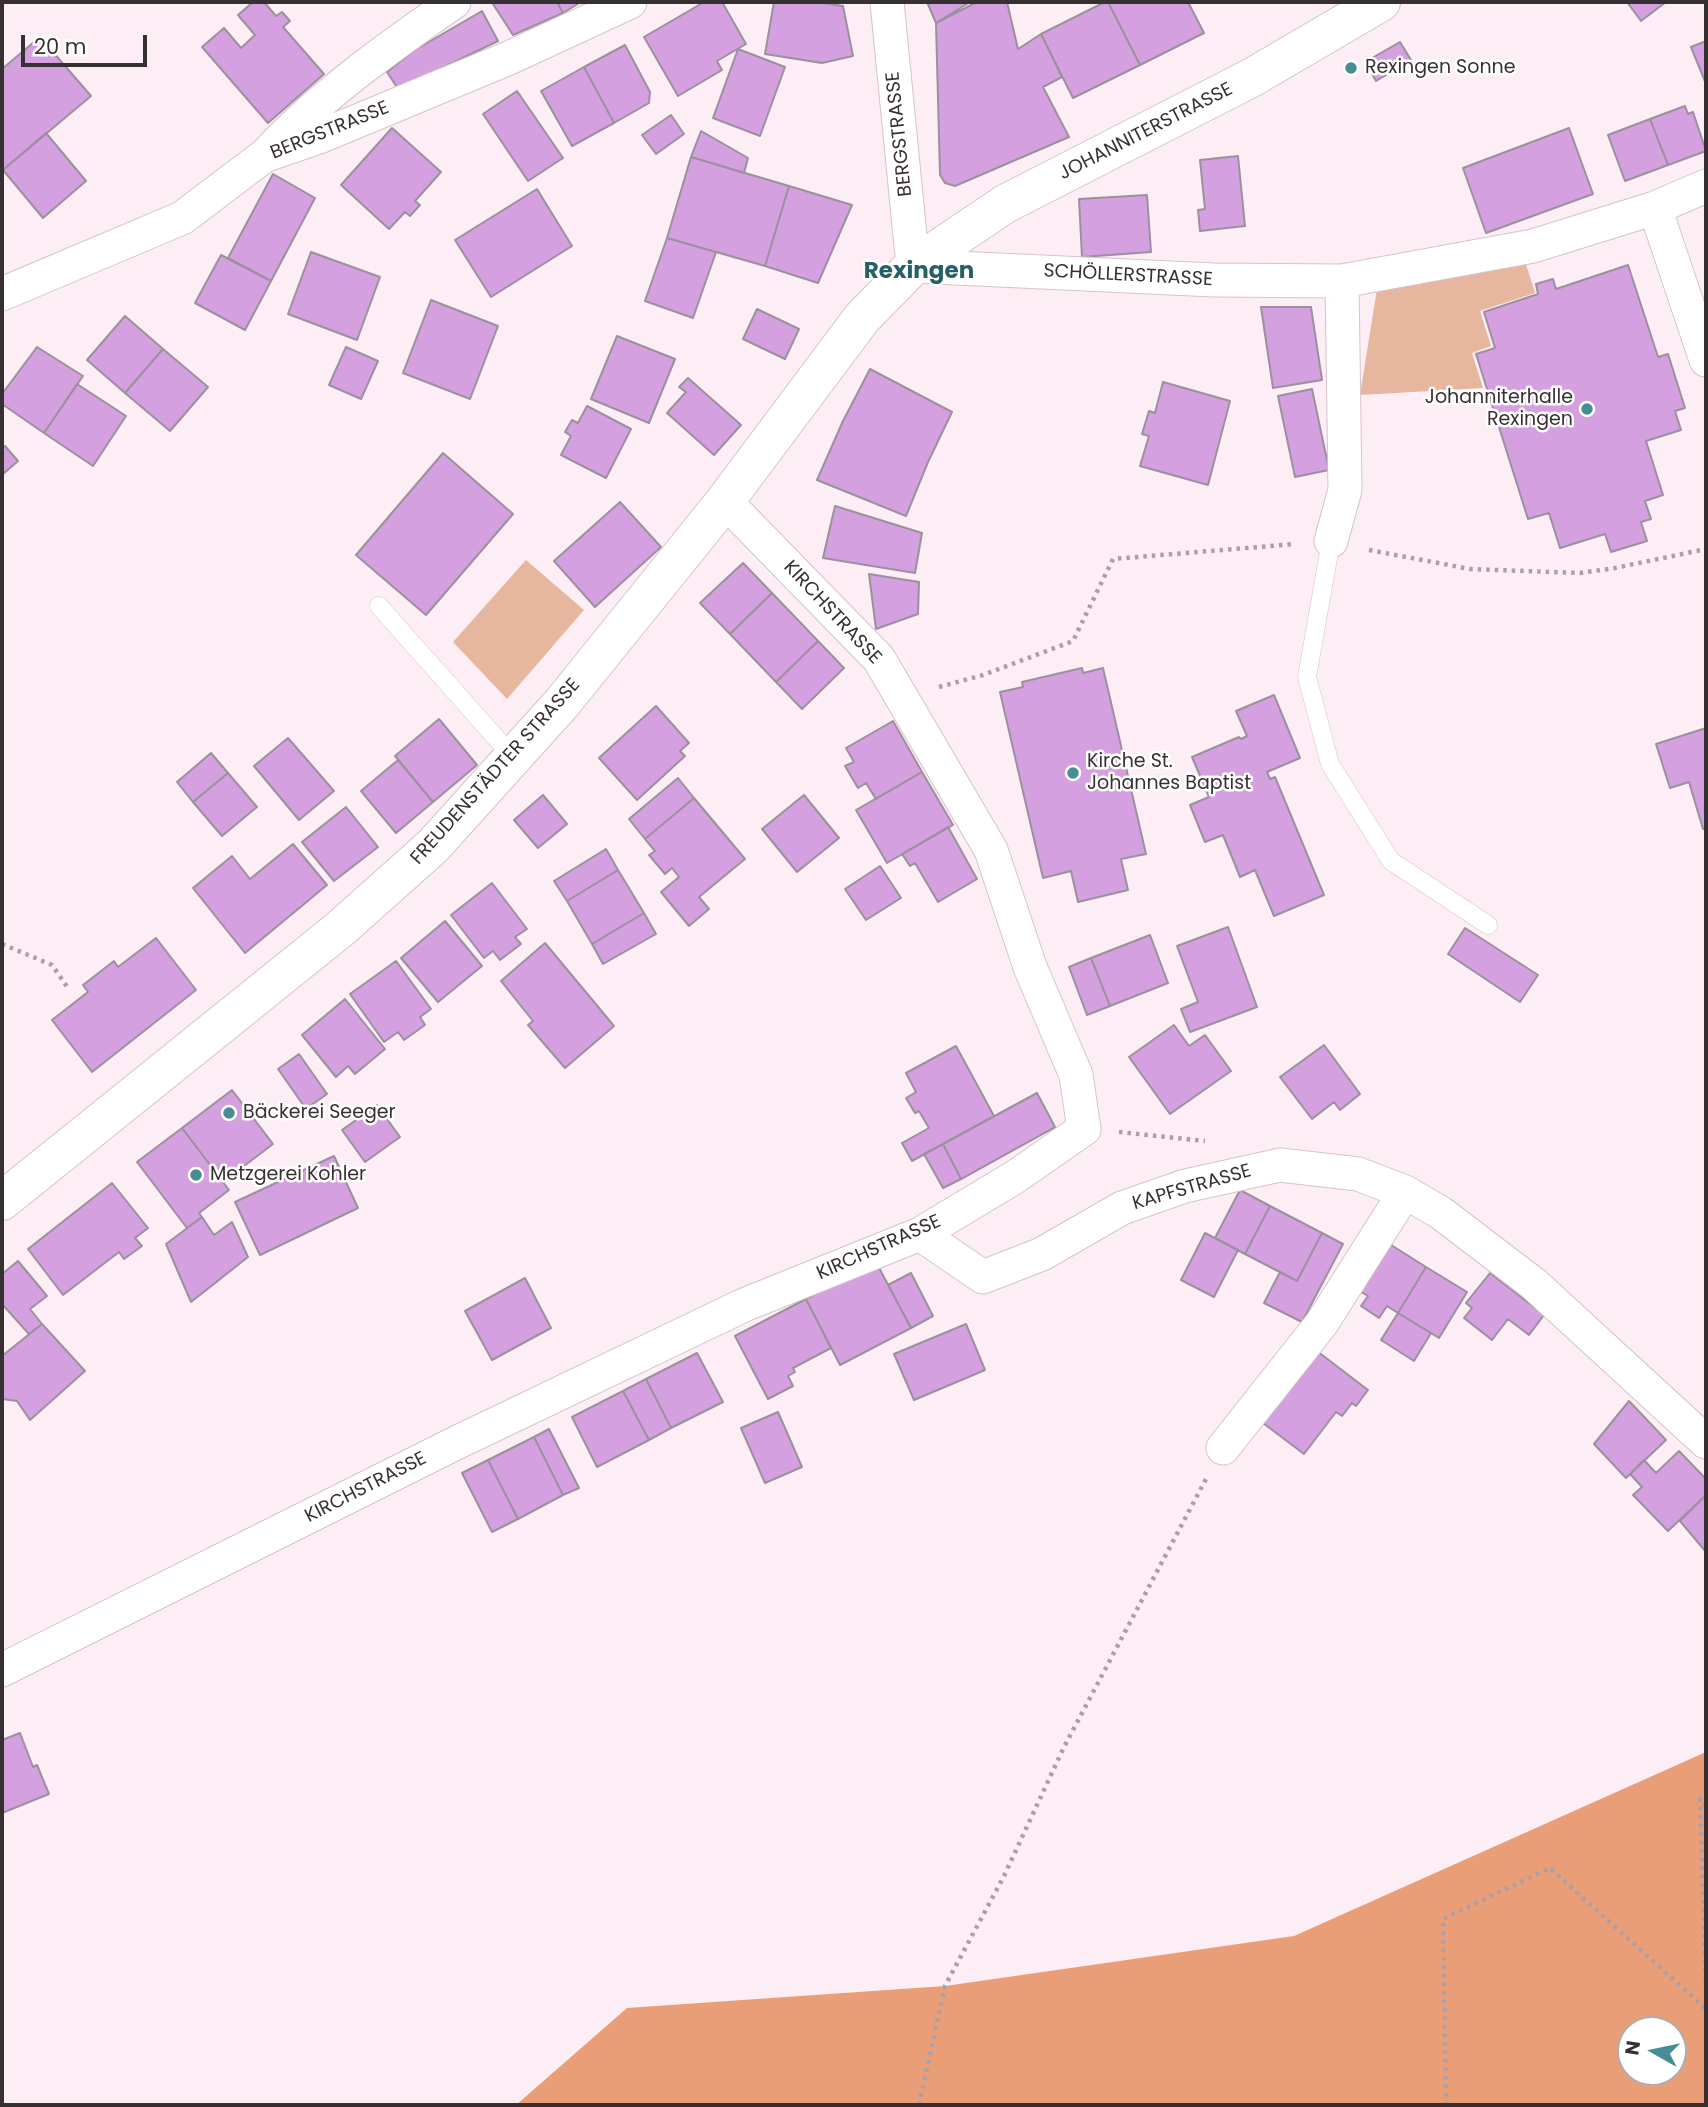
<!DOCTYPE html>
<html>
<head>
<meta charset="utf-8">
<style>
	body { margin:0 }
	#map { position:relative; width:1708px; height:2107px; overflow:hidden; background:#fdeef5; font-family:Poppins,sans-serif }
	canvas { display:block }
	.frame { position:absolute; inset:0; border:4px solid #373033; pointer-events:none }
	.north { position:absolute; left:1617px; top:2016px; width:70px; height:70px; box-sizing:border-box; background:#fff; border:2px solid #afacad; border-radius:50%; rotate:279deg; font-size:19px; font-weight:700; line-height:28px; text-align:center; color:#373033 }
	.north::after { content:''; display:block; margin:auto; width:24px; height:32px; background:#468d95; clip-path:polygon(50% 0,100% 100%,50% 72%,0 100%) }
	.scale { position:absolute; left:21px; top:35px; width:126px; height:32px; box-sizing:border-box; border:4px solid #373033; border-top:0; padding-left:9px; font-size:21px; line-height:24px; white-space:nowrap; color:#373033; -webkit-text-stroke:5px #fff; paint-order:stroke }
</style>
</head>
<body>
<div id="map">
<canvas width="1708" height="2107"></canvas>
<div class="frame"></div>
<div class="north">N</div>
<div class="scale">20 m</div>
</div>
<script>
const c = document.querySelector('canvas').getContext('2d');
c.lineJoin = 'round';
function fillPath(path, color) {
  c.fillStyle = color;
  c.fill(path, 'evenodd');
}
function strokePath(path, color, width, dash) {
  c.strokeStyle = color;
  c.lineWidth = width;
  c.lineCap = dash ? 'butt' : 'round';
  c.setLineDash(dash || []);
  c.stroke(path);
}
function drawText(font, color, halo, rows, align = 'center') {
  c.font = font + ' Poppins,sans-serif';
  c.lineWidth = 5;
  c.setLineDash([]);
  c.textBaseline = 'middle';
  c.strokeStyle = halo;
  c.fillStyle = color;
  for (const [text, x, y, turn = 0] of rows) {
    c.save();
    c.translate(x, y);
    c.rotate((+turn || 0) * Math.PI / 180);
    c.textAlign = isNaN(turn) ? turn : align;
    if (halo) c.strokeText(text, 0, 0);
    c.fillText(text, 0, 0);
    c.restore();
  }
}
fillPath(new Path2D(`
	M1525 261 1535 293 1480 311 1491 346 1472 353 1483 388 1360 395 1377 289Z
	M526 560 584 610 507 699 453 642Z`), '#e7b69e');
fillPath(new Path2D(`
	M1706 1752V2105H516L627 2008 945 1986 1294 1936ZM1631 2030H1673V2072H1631Z`), '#e99e77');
const building = new Path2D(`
	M253 2H264L276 16 282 12 290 21 283 27 324 74 268 123 202 47 224 28 241 48 255 35 238 15Z
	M496 2H557L563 13 513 35 493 4Z
	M557 2H581L563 13Z
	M704 2H722L746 44 717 61 722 70 678 96 644 37Z
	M774 2H817L843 6 853 56 822 63 765 54Z
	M927 2H970L936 23Z
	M977 2H1007L1018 49 1041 34 1062 77 1043 87 1069 137 955 186 945 183 940 175 936 23Z
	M1105 2H1108L1140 65 1073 98 1041 34Z
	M1108 2H1188L1204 33 1140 65Z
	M1627 2H1666L1641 21Z
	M482 11 498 41 398 89 387 72 415 50Z
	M40 37 91 96 3 170 2 69Z
	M1706 41V84L1691 47Z
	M1400 42 1411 60 1376 81 1365 62Z
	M625 45 650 92 649 103 614 123 584 67Z
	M738 49 785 67 760 136 713 118Z
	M584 67 614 123 572 146 541 91Z
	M517 91 563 158 528 181 483 114Z
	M1685 106 1688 114 1693 112 1706 151 1668 165 1650 119Z
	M671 115 684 134 656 154 642 135Z
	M1650 119 1668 165 1625 181 1608 135Z
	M392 128 441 172 415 201 420 205 410 216 405 212 389 229 341 185Z
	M1569 128 1593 194 1486 233 1463 168Z
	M701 131 748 158 744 173 691 157Z
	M46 133 86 181 43 218 3 170Z
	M1238 156 1245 226 1200 231 1198 210 1205 209 1200 160Z
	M691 157 789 186 765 266 667 238Z
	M273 174 315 198 271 281 228 258Z
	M789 186 852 205 818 283 765 266Z
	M537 189 572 246 491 297 455 240Z
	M1147 195 1151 252 1082 257 1079 199Z
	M667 238 716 252 693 318 645 301Z
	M311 252 380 277 357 340 288 314Z
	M221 255 271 281 245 330 195 303Z
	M1628 265 1658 357 1668 354 1685 408 1675 411 1681 430 1646 441 1663 495 1645 501 1651 519 1641 522 1647 541 1611 552 1605 534 1560 548 1549 513 1528 519 1476 354 1495 348 1484 312 1538 294 1536 284 1553 279 1556 289Z
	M431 300 498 326 470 399 403 373Z
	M1261 307H1311L1322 380 1273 388Z
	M757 309 799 329 785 359 743 339Z
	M125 316 163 349 125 393 87 360Z
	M617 336 675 359 649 423 591 399Z
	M37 347 83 376 44 433 2 404V394Z
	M346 347 378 361 361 399 329 385Z
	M163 349 208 387 170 431 125 393Z
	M870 369 952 412 928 462 906 516 817 480 843 421Z
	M688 378 741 425 714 455 667 413 686 392 679 387Z
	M1163 382 1230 401 1208 485 1140 466 1149 436 1142 434 1149 411 1155 413Z
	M77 384 126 416 93 466 44 433Z
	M1312 389 1329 470 1295 477 1278 396Z
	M587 406 631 429 606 478 561 455 571 436 565 432 572 420 578 423Z
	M5 446 18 461 2 475V448Z
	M443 453 513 514 426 615 356 555Z
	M620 502 661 547 595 607 554 561Z
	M835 506 922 533 915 573 823 558Z
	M743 563 772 593 730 634 700 603Z
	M869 574 919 582 918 614 876 629Z
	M772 593 818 641 776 682 730 634Z
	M818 641 844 668 802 709 776 682Z
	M1082 668 1083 673 1103 668 1146 854 1121 859 1128 890 1078 902 1071 871 1043 878 1000 692 1023 687 1022 682Z
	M1274 695 1300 758 1267 772 1270 779 1275 777 1324 895 1274 916 1255 870 1240 877 1223 835 1205 842 1190 805 1209 797 1192 757 1239 737 1241 739 1247 736 1236 711Z
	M656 706 689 743 680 751 685 756 637 800 599 758Z
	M439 719 477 765 433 802 395 756Z
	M893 721 922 772 876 799 866 783 858 788 845 766 854 762 846 748Z
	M1706 728V828L1703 829 1689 782 1670 788 1656 744Z
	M288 738 334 791 299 820 254 766Z
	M211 753 228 773 193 802 177 782Z
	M398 760 433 802 396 833 361 791Z
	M922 772 953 825 887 863 856 810Z
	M228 773 257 807 222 836 193 802Z
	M678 778 694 798 645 839 629 819Z
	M543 795 567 824 538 848 514 820Z
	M804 795 839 838 797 872 762 829Z
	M694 798 745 859 699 897 709 909 689 926 661 892 679 877 672 868 665 874 649 855 655 851 645 839Z
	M346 807 378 847 334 881 302 842Z
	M948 827 977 879 938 902 915 863 910 866 902 854Z
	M293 844 327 885 245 953 193 888 232 856 250 879Z
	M606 849 618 870 567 901 554 881Z
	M880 866 901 898 866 920 845 889Z
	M618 870 644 913 592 944 567 901Z
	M492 883 527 929 515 937 521 944 500 960 493 951 484 958 451 915Z
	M644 913 656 934 603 964 592 944Z
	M445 921 482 966 438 1002 401 958Z
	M1228 927 1257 1007 1190 1032 1181 1009 1198 1002 1177 946Z
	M1465 928 1538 975 1520 1002 1448 954Z
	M1150 935 1168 983 1110 1006 1091 958Z
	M156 938 196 990 92 1072 52 1020 88 992 83 985 114 961 118 967Z
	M545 943 614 1026 565 1068 528 1025 533 1021 501 981Z
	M1091 958 1110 1006 1087 1015 1069 967Z
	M396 961 431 1009 420 1017 425 1025 404 1040 398 1032 384 1042 350 994Z
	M345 999 385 1049 355 1074 348 1066 336 1077 302 1035Z
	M1174 1025 1189 1046 1205 1035 1231 1071 1170 1114 1129 1057Z
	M1324 1045 1360 1094 1340 1110 1334 1102 1312 1119 1280 1077Z
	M956 1046 994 1116 912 1161 902 1143 929 1128 919 1111 915 1113 906 1098 916 1092 906 1073Z
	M299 1054 327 1094 306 1109 278 1069Z
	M232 1090 273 1144 223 1182 182 1128Z
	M1037 1093 1055 1127 961 1179 943 1144Z
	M377 1105 400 1137 365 1162 342 1130Z
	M182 1128 229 1190 199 1213 202 1217 187 1228 137 1162Z
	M943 1144 961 1179 943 1188 924 1154Z
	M334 1156 358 1208 260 1255 235 1202Z
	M112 1183 148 1228 135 1238 142 1246 124 1259 119 1252 63 1295 28 1249Z
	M1240 1190 1270 1206 1245 1254 1215 1238Z
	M1270 1206 1322 1233 1297 1281 1245 1254Z
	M202 1217 214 1235 232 1222 248 1257 191 1302 166 1244Z
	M1205 1233 1238 1250 1214 1297 1181 1280Z
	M1322 1233 1343 1244 1302 1322 1264 1303 1280 1272 1297 1281Z
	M1380 1238 1426 1267 1398 1313 1387 1306 1379 1318 1361 1306 1368 1296 1351 1286Z
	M18 1261 47 1296 30 1309 42 1324 29 1334 2 1304V1274Z
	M876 1262 911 1328 840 1365 806 1299Z
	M1426 1267 1467 1292 1439 1338 1398 1313Z
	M911 1273 933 1316 911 1328 888 1285Z
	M1490 1273 1544 1315 1529 1335 1508 1319 1492 1340 1464 1318 1472 1308 1466 1303Z
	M525 1278 551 1328 492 1360 465 1311Z
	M806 1299 831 1348 793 1368 795 1372 788 1376 793 1386 768 1399 735 1336Z
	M1398 1313 1431 1333 1414 1361 1381 1340Z
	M42 1324 85 1371 30 1420 17 1401 2 1399V1356Z
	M966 1324 985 1370 914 1400 894 1354Z
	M1313 1348 1368 1390 1356 1406 1352 1403 1342 1416 1336 1412 1304 1454 1259 1420Z
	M697 1353 723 1402 671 1428 646 1379Z
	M646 1379 671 1428 649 1440 623 1391Z
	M623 1391 649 1440 597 1467 572 1417Z
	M1629 1401 1666 1440 1626 1478 1594 1444Z
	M778 1412 802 1467 765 1483 741 1428Z
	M549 1429 579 1488 563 1495 534 1437Z
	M534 1437 563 1495 518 1519 488 1460Z
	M1679 1451 1706 1479V1495L1668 1531 1633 1495 1642 1487 1630 1474 1644 1460 1656 1473Z
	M488 1460 518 1519 492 1532 462 1473Z
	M1706 1495V1552L1680 1521Z
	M20 1733 33 1767 37 1765 49 1794 2 1813V1740Z`);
fillPath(building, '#d5a0df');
strokePath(building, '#9b909d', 2);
const lane = new Path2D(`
	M1331 541 1307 677 1330 764 1391 861 1488 925
	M379 606 513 757`);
const street = new Path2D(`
	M887 2 913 266 1214 280 1342 281 1533 246 1655 208 1706 186
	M268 152C323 94 389 47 454 2
	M1655 208 1706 360
	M2 294 182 218 264 156 319 137 509 58 630 2
	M1331 541 1345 490 1342 281
	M920 1234 983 1277 1042 1254 1122 1208 1185 1186 1280 1165 1358 1174 1405 1192 1441 1213 1534 1284 1706 1442
	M1223 1448 1322 1323 1405 1192
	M2 1670 458 1442 744 1305 920 1234 1015 1177 1084 1129 1076 1075 1030 967 991 850 879 659 725 501`);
const secondary = new Path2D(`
	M2 1201 340 929 433 846 562 703 725 501 862 318 913 266 1005 204 1251 78 1381 2`);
strokePath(lane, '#d5c3ca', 19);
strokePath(street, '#d5c3ca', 35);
strokePath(secondary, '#d5c3ca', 40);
strokePath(new Path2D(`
	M1369 550 1470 569 1580 573 1615 568 1706 549
	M939 687 983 675 1073 641 1113 559 1295 544
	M2 944 52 965 68 988
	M1119 1132 1205 1141
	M1706 1806 1700 1799 1706 1993
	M919 2105 945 1986 1004 1876 1064 1747 1206 1479
	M1446 2105 1443 1919 1550 1868 1706 2009`), '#ab9fa5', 4.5, [3.5, 5]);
strokePath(lane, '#fff', 18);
strokePath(street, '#fff', 33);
strokePath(secondary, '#fff', 38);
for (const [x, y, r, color] of [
	[1351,68,7,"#468d95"],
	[1587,409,7,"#468d95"],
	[1073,773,7,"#468d95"],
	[229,1113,7,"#468d95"],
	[196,1175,7,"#468d95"]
]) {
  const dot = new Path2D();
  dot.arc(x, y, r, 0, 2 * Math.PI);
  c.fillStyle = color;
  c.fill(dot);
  strokePath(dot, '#fff', 2.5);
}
drawText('19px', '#373033', '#fff', [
	["Rexingen Sonne",1365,68],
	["Johanniterhalle",1573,398,"right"],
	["Rexingen",1573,420,"right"],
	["Kirche St.",1087,762],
	["Johannes Baptist",1087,784],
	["Bäckerei Seeger",243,1113],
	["Metzgerei Kohler",210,1175]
], 'left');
drawText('19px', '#373033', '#fff', [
	["BERGSTRASSE",330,131,-22],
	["JOHANNITERSTRASSE",1146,132,-27],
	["BERGSTRASSE",900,134,-96],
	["SCHÖLLERSTRASSE",1128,276,3],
	["KIRCHSTRASSE",832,613,47],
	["FREUDENSTÄDTER STRASSE",496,772,-48],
	["KAPFSTRASSE",1192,1188,-16],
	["KIRCHSTRASSE",879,1248,-24],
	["KIRCHSTRASSE",366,1488,-27]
]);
drawText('bold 23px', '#265f66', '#fff', [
	["Rexingen",919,272]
]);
</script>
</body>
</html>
